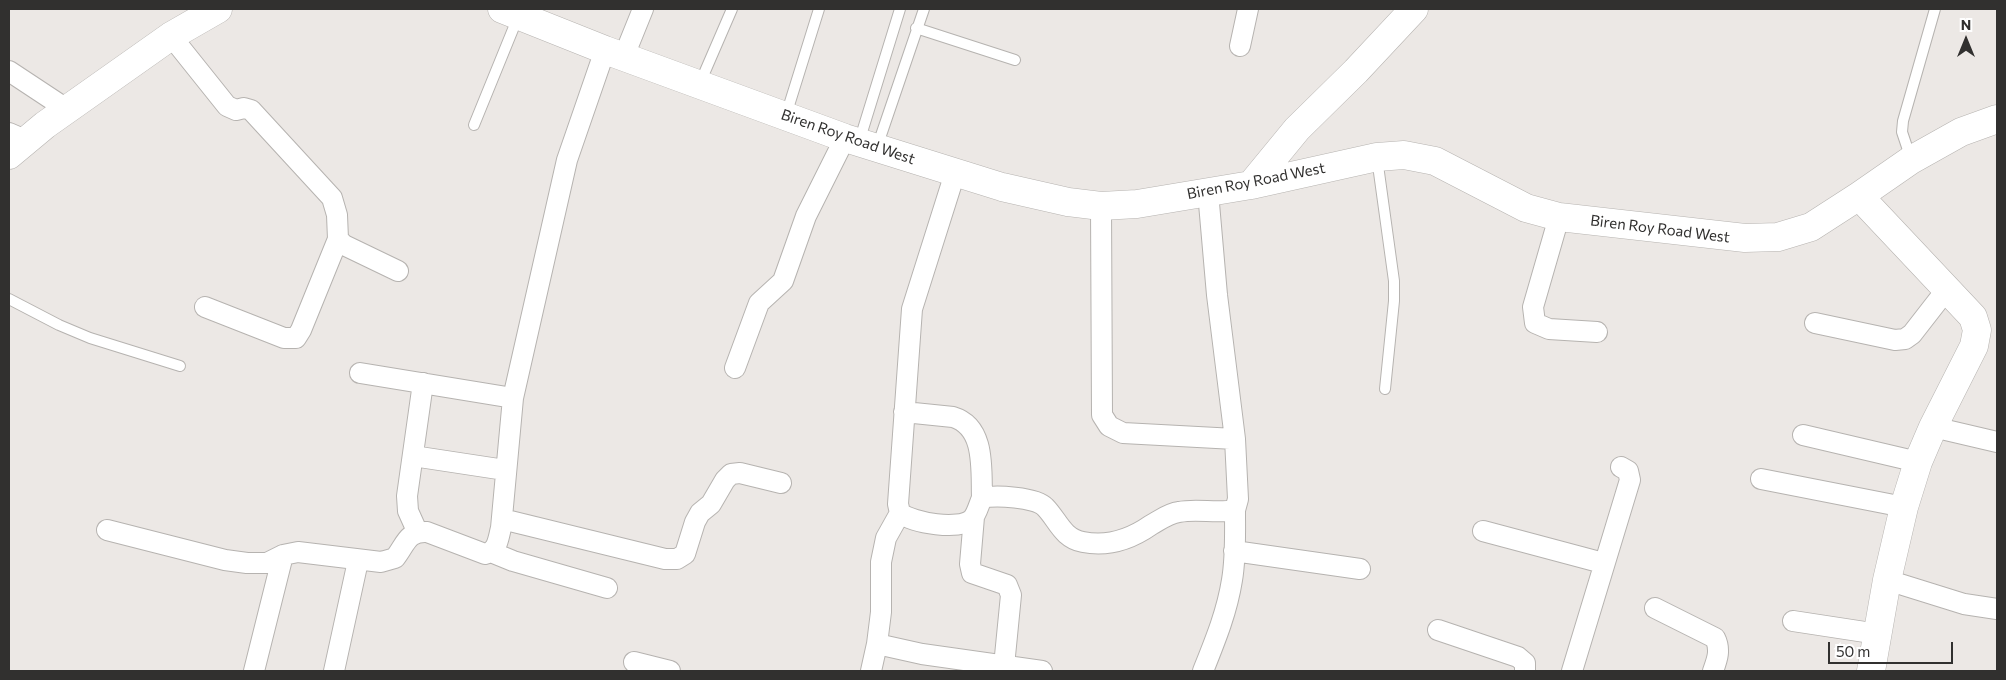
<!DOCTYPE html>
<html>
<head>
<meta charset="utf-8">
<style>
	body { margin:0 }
	#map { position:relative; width:2006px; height:680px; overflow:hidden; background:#ece8e5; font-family:Commissioner,sans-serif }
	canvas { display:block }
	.frame { position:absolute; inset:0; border:10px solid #31302f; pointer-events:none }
	.north { position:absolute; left:1941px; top:15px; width:50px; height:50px; -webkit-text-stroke:4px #fff; paint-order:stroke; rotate:0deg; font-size:14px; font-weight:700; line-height:20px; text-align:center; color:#31302f }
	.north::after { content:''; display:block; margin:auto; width:18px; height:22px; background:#31302f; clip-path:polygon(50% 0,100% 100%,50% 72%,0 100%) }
	.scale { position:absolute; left:1828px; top:642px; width:125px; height:22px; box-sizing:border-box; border:2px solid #31302f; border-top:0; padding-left:6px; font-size:15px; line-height:18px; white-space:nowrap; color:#31302f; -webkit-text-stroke:4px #fff; paint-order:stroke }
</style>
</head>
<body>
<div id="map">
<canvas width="2006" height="680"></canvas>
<div class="frame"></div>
<div class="north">N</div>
<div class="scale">50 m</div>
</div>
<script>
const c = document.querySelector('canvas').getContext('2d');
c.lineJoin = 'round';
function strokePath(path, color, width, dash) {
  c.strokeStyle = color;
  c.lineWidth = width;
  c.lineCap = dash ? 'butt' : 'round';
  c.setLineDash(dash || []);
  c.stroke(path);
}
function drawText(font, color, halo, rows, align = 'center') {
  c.font = font + ' Commissioner,sans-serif';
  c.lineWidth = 4.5;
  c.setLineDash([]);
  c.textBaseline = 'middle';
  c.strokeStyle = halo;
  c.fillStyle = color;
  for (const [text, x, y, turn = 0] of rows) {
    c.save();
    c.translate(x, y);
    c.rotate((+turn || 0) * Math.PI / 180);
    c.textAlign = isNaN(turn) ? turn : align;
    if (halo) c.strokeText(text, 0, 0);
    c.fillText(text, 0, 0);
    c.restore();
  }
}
const lane = new Path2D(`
	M916 28 1015 60
	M700 83 732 9
	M786 115 819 9
	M474 125 518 17
	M859 142 900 9
	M877 147 924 9
	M1377 158 1394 281V301L1385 389
	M1911 159 1902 132 1903 121 1935 9
	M9 299 59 325 90 338 180 366`);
const street = new Path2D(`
	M171 36 227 106 236 110 244 108 251 110 332 198 337 215 338 239 344 245 398 271
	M1240 46 1248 9
	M624 56 643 9
	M9 71 68 110
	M9 133 25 140
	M955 173 912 309 898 504 900 513C914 523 959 531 972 519 977 514 979 504 982 498 995 495 1036 497 1045 507 1058 520 1062 538 1083 542 1108 547 1131 539 1151 525 1160 520 1169 513 1179 512 1198 508 1216 514 1235 510L1238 499 1235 439 1217 295 1208 192
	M1101 206 1102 415 1109 426 1123 433 1235 439
	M1559 217 1533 307 1535 323 1549 329 1597 332
	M205 307 284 338H296L301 330 338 239
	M1815 323 1895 340 1905 339 1912 334 1947 289
	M735 368 759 303 783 281 806 216 845 138
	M360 373 513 398
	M904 412 953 417C986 427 981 470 982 498
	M1933 427 1997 442
	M1803 435 1918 462
	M413 456 505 470
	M1761 479 1904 507
	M974 517 970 564 972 573 1007 585 1011 595 1004 666
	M502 519 665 559H677L685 554 695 522 700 513 711 504 725 480 731 474 740 473 781 483
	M107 530 225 560 247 563H267L283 555 298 552 381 562 395 558C406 544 407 531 427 532L485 554C498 551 498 539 501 528L513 398 567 160 605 50
	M417 531 408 511 407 496 423 383
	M1483 531 1603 563
	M1234 551 1360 569
	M491 552 513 561 607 588
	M1887 580 1964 604 1997 609
	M1655 608 1715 638C1721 650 1717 660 1713 671
	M1793 621 1878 634
	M1438 630 1518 657 1525 663V671
	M877 644 922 654 1042 671
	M634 662 670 671
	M254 671 283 555
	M334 671 358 561
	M871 671 877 644 881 612V562L886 538 900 513
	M1203 671C1215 641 1227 612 1232 580 1236 557 1235 533 1235 510
	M1572 671 1630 480 1628 471 1621 467`);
const secondary = new Path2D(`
	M502 9 605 50 845 138 1002 187 1068 202 1101 206 1137 204 1251 185 1377 157 1404 155 1435 161 1526 208 1559 217 1745 238 1778 237 1811 227 1859 196 1911 160 1961 132 1997 119
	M9 155 45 125 171 36 218 9
	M1251 185 1297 129 1356 71 1414 9
	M1859 196 1973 317 1977 330 1974 346 1933 427 1918 462 1904 507 1887 580 1871 671`);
strokePath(lane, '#b6b3b0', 12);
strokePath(street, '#b6b3b0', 22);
strokePath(secondary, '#b6b3b0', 29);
strokePath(lane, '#fff', 10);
strokePath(street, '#fff', 20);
strokePath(secondary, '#fff', 28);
drawText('15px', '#31302f', '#fff', [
	["Biren Roy Road West",848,137,19],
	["Biren Roy Road West",1256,181,-11],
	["Biren Roy Road West",1660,229,7]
]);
</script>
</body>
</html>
